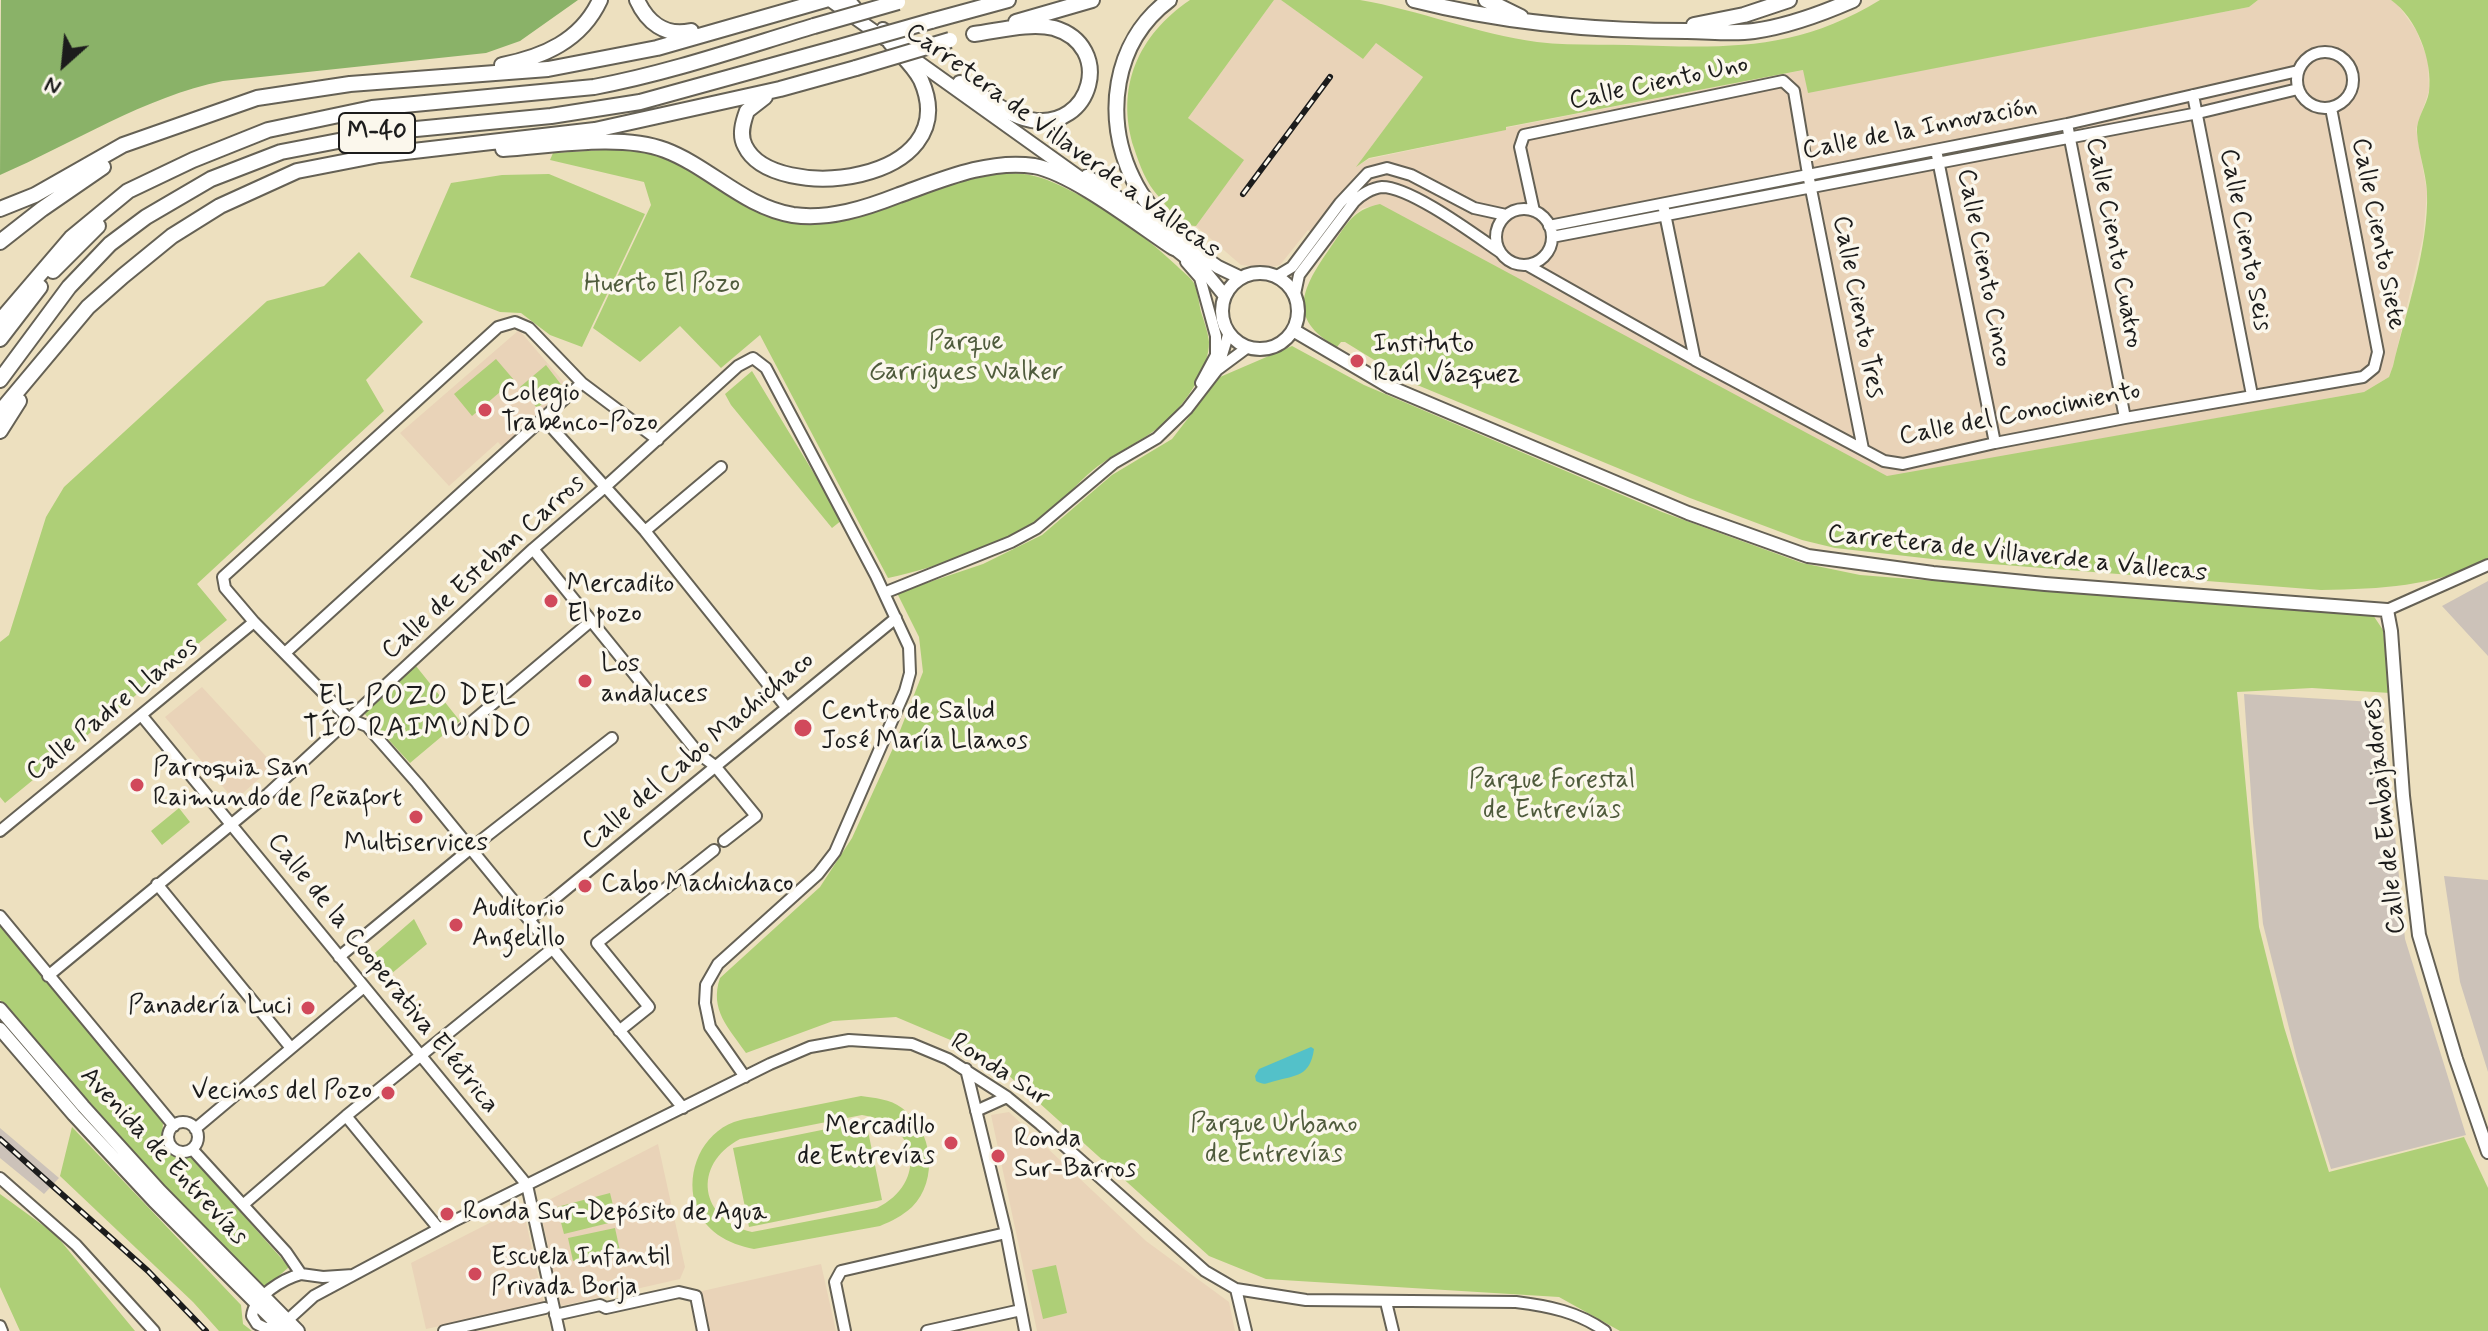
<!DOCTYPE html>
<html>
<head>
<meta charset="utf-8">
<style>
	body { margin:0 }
	#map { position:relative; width:2488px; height:1331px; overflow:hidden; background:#ede0bf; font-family:Mynerve,sans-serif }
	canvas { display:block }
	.north { position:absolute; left:24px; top:24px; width:80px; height:80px; -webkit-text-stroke:6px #fbf7ec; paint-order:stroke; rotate:207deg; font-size:22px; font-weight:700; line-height:32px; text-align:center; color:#1c1c1c }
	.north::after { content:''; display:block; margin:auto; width:28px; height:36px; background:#1c1c1c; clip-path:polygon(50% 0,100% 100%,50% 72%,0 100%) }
</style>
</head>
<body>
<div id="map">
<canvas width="2488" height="1331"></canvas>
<div class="north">N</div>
</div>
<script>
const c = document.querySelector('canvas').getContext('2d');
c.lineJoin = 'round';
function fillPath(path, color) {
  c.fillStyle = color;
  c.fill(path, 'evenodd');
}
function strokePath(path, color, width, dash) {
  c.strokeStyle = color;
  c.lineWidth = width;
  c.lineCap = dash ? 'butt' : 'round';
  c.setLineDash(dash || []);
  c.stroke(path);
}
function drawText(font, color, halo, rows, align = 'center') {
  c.font = font + ' Mynerve,sans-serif';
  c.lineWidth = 7;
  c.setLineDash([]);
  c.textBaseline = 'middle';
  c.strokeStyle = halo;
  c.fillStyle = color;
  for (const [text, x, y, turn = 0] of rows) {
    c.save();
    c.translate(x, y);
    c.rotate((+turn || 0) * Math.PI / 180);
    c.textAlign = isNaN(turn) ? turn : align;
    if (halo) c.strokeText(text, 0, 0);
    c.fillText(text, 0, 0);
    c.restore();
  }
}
fillPath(new Path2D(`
	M1274 0H1281L1363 59 1376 43 1423 77 1359 165 1369 159 1505 130V128L1804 70 1809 92 2249 7 2258 0H2391L2398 5 2416 30 2428 60 2429 91 2416 129 2427 192 2423 237 2393 366 2389 377 2364 392 1887 477 1380 205 1363 208 1350 218 1331 247 1308 230 1280 265 1269 268 1241 265 1196 226 1243 160 1188 118Z
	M519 330 568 387 503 448 498 442 449 486 400 433Z
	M202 687 274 765 242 794 228 793 165 717Z
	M1009 1112 1146 1241 1229 1302 1235 1331H1037L991 1115Z
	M658 1144 685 1267 680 1279 561 1306 539 1205Z
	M517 1209 525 1217 544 1304 426 1329 411 1263Z
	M821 1264 836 1331H707L698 1292Z`), '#e9d3b8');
fillPath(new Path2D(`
	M2488 581V656L2442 606Z
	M2244 694 2373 702 2383 711 2405 939 2466 1135 2331 1169 2297 1060 2263 924 2253 823Z
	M2444 876 2488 880V1072L2460 982Z
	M0 1128 59 1178 44 1194 0 1158Z`), '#ccc2b9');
fillPath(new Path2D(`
	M1190 0H1274L1188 118 1244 160 1196 226C1179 225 1169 209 1159 197 1146 183 1140 166 1134 148 1115 88 1138 35 1190 0Z
	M1281 0C1307 0 1335 0 1360 0 1419 10 1477 34 1537 42 1567 46 1598 44 1628 45 1724 48 1795 52 1880 0H2258L2249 7 1808 93 1803 70 1506 127V130L1369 158 1356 167 1423 77 1376 43 1363 59Z
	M2391 0H2488V562C2429 586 2384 589 2321 590L1941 560 1835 548 1802 540 1690 498 1410 382 1345 342H1341L1337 347C1285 318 1303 287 1330 248 1346 226 1351 210 1380 204L1887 476 2364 392 2389 377 2393 366C2406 312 2429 247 2427 192 2426 172 2418 152 2417 132 2416 119 2427 105 2429 92 2433 61 2417 18 2391 0Z
	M620 149C632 150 645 150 656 154 713 176 748 223 814 224 892 225 975 148 1052 182 1098 202 1141 232 1177 266 1182 271 1190 277 1194 283 1198 291 1199 304 1201 312 1204 321 1208 332 1209 342 1209 368 1189 397 1172 416 1149 439 1118 450 1093 470 1077 483 1065 500 1049 512 1010 542 936 568 888 578L760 335 721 368 680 326 640 362 593 328 651 205 644 182 550 160 553 153Z
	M549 174 645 214 582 347 550 335 521 313 500 312 410 277 451 183 502 175Z
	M359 252 423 322 366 380 384 411 197 584 227 620 5 803 0 797V642L9 635 46 517 64 487 267 301 324 286Z
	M1292 346 1364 385 1662 512 1802 563 1860 575 2373 615 2383 630 2390 693 2312 688 2237 692 2259 927 2284 1027 2329 1172 2464 1137 2488 1188V1331H1620L1559 1297 1266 1279 1209 1256 986 1055 896 1017 833 1021 746 1053C729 1028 709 1010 720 978L820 887 852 838 894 746 923 672 919 637 897 593 983 564 1042 535 1112 475 1172 439 1220 377Z
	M496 359 514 380 472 416 454 394Z
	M546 365 563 387 537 408 520 387Z
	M752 371 842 520 832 528 731 405 725 394Z
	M416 666 460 721 410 763 363 712Z
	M179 808 190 822 162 845 151 831Z
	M414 919 427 944 391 974 369 958Z
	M0 926 163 1123 162 1141 175 1156H191L289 1267 264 1289 102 1122 0 1000Z
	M861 1096C875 1098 890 1099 902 1108 933 1130 939 1180 912 1207 902 1216 892 1221 880 1226L754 1249C728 1244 703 1231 695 1203 686 1171 702 1134 734 1122 745 1118 759 1117 770 1114 801 1108 831 1102 861 1096ZM862 1115C919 1123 928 1183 877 1208L752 1232C700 1220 691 1165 740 1139Z
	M866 1121 882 1200 749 1227 733 1148Z
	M72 1127 241 1305 243 1324 252 1331H219L193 1302 60 1176Z
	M610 1193 617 1221 564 1234 557 1207Z
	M0 1194 55 1234 135 1331H20L0 1287Z
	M615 1228 620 1251 573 1261 568 1238Z
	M1056 1265 1067 1313 1043 1319 1032 1270Z`), '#aecf77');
fillPath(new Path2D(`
	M1 0H578L520 41 486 53 223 81C144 97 74 143 0 175Z`), '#8ab268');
fillPath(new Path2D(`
	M1311 1047 1314 1049C1310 1077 1296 1075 1275 1081 1266 1083 1265 1086 1256 1081L1255 1076 1259 1069Z`), '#53c1c9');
const minor = new Path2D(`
	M2297 80a28 28 0 1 1 56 0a28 28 0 1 1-56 0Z
	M2193 95 2252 395
	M2068 129 2125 418
	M1937 155 1995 443
	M1664 209 1695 360
	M1496 237a28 28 0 1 1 56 0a28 28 0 1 1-56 0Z
	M1534 211 1520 147 1524 135 1783 81 1794 91 1808 174 1863 449
	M1549 226 2067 124 2298 71
	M1552 237 2198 113 2298 89
	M1186 262 1200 278 1216 336V355L1201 383
	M1527 265 1695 360 1884 461 1903 464 1995 443 2125 418 2363 377 2374 368 2378 352 2331 108
	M1277 276 1292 267 1340 203 1368 173 1387 168 1411 175 1474 208 1506 215
	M1295 294 1299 275 1354 202C1360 195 1372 188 1382 187 1411 187 1475 235 1500 252
	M1218 368 1229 332
	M544 419 645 531 787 708
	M658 440 582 383 529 328 515 322 498 327 223 577 225 588 254 622 349 719 367 726 417 783 683 1108
	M645 531 721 467
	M533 549 699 754 715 766 756 816 724 841
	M884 593 1011 542 1037 528 1114 463 1157 438 1187 409 1217 370 1248 347
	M2387 610 2488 565
	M285 653 582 383
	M142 716 527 1185 559 1331
	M462 730 591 621
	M0 831 254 622
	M157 884 291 1048
	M0 916 174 1126
	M530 919 896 618
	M339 957 470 849 612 738
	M48 976 268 794 533 549 605 487 738 366 753 358 766 368 876 576 909 647 910 673 905 691 835 852 818 874 718 964 706 985 705 1003 710 1027 745 1077
	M619 1031 649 1007 597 943 714 850
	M966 1069 1006 1233 1025 1331
	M976 1111 1007 1097
	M346 1116 439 1229
	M168 1137a15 15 0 1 1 30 0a15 15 0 1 1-30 0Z
	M195 1129 364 987
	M192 1149 286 1252 301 1274 323 1277 353 1275
	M0 1178 76 1245 154 1331
	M244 1204 346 1116 552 949
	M301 1274C283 1279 254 1296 252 1316L257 1324 265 1328 280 1327 314 1296 452 1222 770 1064 810 1047 849 1040 912 1044 948 1059 1007 1097 1040 1124 1205 1271 1236 1289 1306 1300 1516 1302C1549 1306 1578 1312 1605 1331
	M1236 1289 1246 1331
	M1386 1302 1393 1331
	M555 1315 600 1305 606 1308 679 1292 696 1296 703 1331
	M0 1326 2 1331
	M444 1331 545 1308
	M845 1331 835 1282 841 1271 1006 1233
	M927 1331 1021 1310`);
const major = new Path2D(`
	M830 0 885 39
	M883 29 917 53
	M904 52 1090 185
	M1087 176 1218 267 1241 278
	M1169 244 1207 274 1225 296
	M1222 311a38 38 0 1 1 76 0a38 38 0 1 1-76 0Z
	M1293 330 1390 387 1688 513 1808 556 1933 573 2045 584 2387 610 2391 631 2403 796 2419 935 2456 1059 2488 1152
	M0 1009 83 1106 160 1191 298 1331
	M0 1029 74 1115 154 1201 284 1331`);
const highway = new Path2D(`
	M637 0C647 22 665 37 691 31
	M847 0 854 8
	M1169 0C1113 42 1103 118 1133 179 1144 203 1164 222 1182 242
	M1414 0C1504 23 1595 31 1687 31 1709 31 1733 34 1754 31 1789 26 1821 14 1853 0
	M1486 0 1521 17
	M931 21 1008 0
	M1016 22 1092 0
	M1694 25 1744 15 1789 0
	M502 65C543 57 581 41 600 0
	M960 83C982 95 1007 115 1031 120 1092 131 1115 46 1054 28 1030 22 998 31 974 34
	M765 97 747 111C743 122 739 135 745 146 773 205 967 184 921 80 914 66 900 54 890 42
	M503 149C550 146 621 133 665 150 710 167 744 207 793 215 829 220 866 208 899 195 941 180 989 159 1034 166 1073 173 1139 225 1174 248
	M0 209 35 195 123 145 257 98 350 84 548 69 657 48 825 0
	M0 242 42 209 103 167
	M53 271 98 226
	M0 321 71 238 128 191 193 160 268 130 372 108 594 87C669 73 741 48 814 26
	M0 339 40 287
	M0 380 69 287 110 244 146 217 211 179 281 152 385 132 551 116 640 102 836 48
	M0 412 88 307 123 276 172 236 220 206 297 171 379 155 595 130 780 89 856 68
	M0 431 19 401`);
strokePath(minor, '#656155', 14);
strokePath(major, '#656155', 16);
strokePath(highway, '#656155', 18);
strokePath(minor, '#fff', 10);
strokePath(major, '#fff', 12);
strokePath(highway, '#fff', 14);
const rail = new Path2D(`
	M1243 194 1330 77
	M0 1139 148 1271 206 1331`);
strokePath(rail, '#1c1c1c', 6);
strokePath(rail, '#fbf7ec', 3, [9]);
const highwayBridge = new Path2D(`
	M814 26 898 2
	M836 48 931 21
	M856 68 950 40`);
strokePath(highwayBridge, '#656155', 18, []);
strokePath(highwayBridge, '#fff', 14);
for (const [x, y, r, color] of [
	[1357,361,8,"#d1495b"],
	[485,410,8,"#d1495b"],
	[551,601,8,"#d1495b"],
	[585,681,8,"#d1495b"],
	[803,728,10,"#d1495b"],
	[137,785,8,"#d1495b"],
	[416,817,8,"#d1495b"],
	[585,886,8,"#d1495b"],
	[456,925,8,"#d1495b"],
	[308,1008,8,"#d1495b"],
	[388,1093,8,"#d1495b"],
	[951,1143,8,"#d1495b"],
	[998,1156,8,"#d1495b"],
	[447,1214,8,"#d1495b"],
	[475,1274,8,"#d1495b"]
]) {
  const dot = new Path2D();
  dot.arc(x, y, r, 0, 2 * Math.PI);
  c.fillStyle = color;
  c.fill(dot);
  strokePath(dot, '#fbf7ec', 3);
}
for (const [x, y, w] of [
	[377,133,76]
]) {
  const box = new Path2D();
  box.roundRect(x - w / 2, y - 20, w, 40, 6);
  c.fillStyle = '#fbf7ec';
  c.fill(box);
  strokePath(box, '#1c1c1c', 2);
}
drawText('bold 24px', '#1c1c1c', null, [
	["M-40",377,133]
]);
drawText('26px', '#1c1c1c', '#fbf7ec', [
	["Calle Ciento Uno",1659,84,-12],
	["Calle de la Innovación",1920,130,-11],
	["Carretera de Villaverde a Vallecas",1062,142,36],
	["Calle Ciento Siete",2377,234,79],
	["Calle Ciento Seis",2244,240,79],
	["Calle Ciento Cuatro",2113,243,79],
	["Calle Ciento Cinco",1983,268,79],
	["Calle Ciento Tres",1857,307,79],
	["Calle del Conocimiento",2020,415,-11],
	["Carretera de Villaverde a Vallecas",2017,555,6],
	["Calle de Esteban Carros",484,568,-42],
	["Calle Padre Llanos",113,710,-39],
	["Calle del Cabo Machichaco",699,752,-40],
	["Calle de Embajadores",2386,816,-96],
	["Calle de la Cooperativa Eléctrica",382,974,51],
	["Ronda Sur",999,1071,33],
	["Avenida de Entrevías",163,1157,47]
]);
drawText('26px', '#4f5b3c', '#fbf7ec', [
	["Huerto El Pozo",662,286],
	["Parque",966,344],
	["Garrigues Walker",966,374],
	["Parque Forestal",1552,782],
	["de Entrevías",1552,812],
	["Parque Urbano",1274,1126],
	["de Entrevías",1274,1156]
]);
drawText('26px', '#1c1c1c', '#fbf7ec', [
	["Instituto",1373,346],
	["Raúl Vázquez",1373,376],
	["Colegio",501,395],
	["Trabenco-Pozo",501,425],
	["Mercadito",567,586],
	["El pozo",567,616],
	["Los",601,666],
	["andaluces",601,696],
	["Centro de Salud",821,713],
	["José María Llanos",821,743],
	["Parroquia San",153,770],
	["Raimundo de Peñafort",153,800],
	["Multiservices",416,845,"center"],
	["Cabo Machichaco",601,886],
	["Auditorio",472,910],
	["Angelillo",472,940],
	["Panadería Luci",292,1008,"right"],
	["Vecinos del Pozo",372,1093,"right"],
	["Mercadillo",935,1128,"right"],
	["de Entrevías",935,1158,"right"],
	["Ronda",1014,1141],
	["Sur-Barros",1014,1171],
	["Ronda Sur-Depósito de Agua",463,1214],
	["Escuela Infantil",491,1259],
	["Privada Borja",491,1289]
], 'left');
c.letterSpacing = '2px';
drawText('28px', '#1c1c1c', '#fbf7ec', [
	["EL POZO DEL",418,698],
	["TÍO RAIMUNDO",418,730]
]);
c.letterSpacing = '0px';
</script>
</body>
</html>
